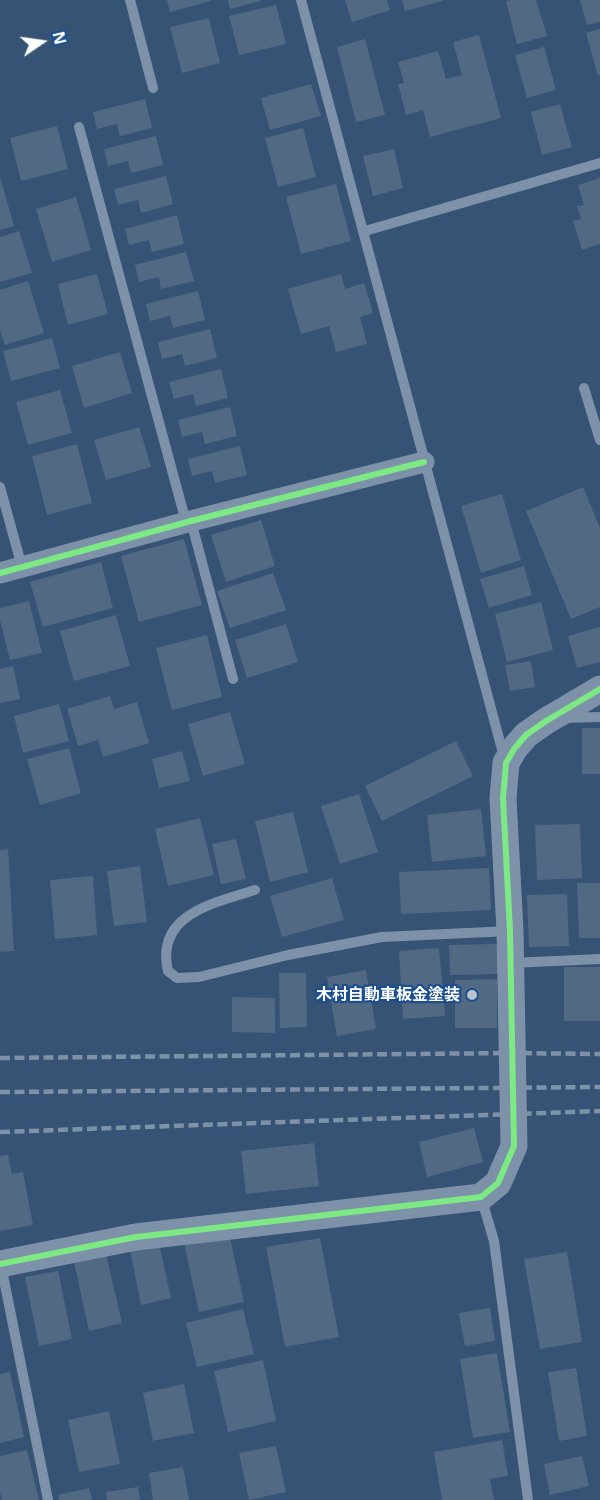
<!DOCTYPE html>
<html>
<head>
<meta charset="utf-8">
<style>
	body { margin:0 }
	#map { position:relative; width:600px; height:1500px; overflow:hidden; background:#365274; font-family:"Noto Sans",sans-serif }
	canvas { display:block }
	.north { position:absolute; left:12px; top:12px; width:60px; height:60px; -webkit-text-stroke:4px #1b4f8f; paint-order:stroke; rotate:77deg; font-size:16px; font-weight:700; line-height:24px; text-align:center; color:#fff }
	.north::after { content:''; display:block; margin:auto; width:21px; height:27px; background:#fff; clip-path:polygon(50% 0,100% 100%,50% 72%,0 100%) }
</style>
</head>
<body>
<div id="map">
<canvas width="600" height="1500"></canvas>
<div class="north">N</div>
</div>
<script>
const c = document.querySelector('canvas').getContext('2d');
c.lineJoin = 'round';
function fillPath(path, color) {
  c.fillStyle = color;
  c.fill(path, 'evenodd');
}
function strokePath(path, color, width, dash) {
  c.strokeStyle = color;
  c.lineWidth = width;
  c.lineCap = dash ? 'butt' : 'round';
  c.setLineDash(dash || []);
  c.stroke(path);
}
function drawText(font, color, halo, rows, align = 'center') {
  c.font = font + ' "Noto Sans","Noto Sans JP",sans-serif';
  c.lineWidth = 4.5;
  c.setLineDash([]);
  c.textBaseline = 'middle';
  c.strokeStyle = halo;
  c.fillStyle = color;
  for (const [text, x, y, turn = 0] of rows) {
    c.save();
    c.translate(x, y);
    c.rotate((+turn || 0) * Math.PI / 180);
    c.textAlign = isNaN(turn) ? turn : align;
    if (halo) c.strokeText(text, 0, 0);
    c.fillText(text, 0, 0);
    c.restore();
  }
}
fillPath(new Path2D(`
	M167 0H211V1L170 12Z
	M228 0H260V1L230 9Z
	M345 0H387L390 10 352 22Z
	M402 0H443V1L405 11Z
	M510 0H536L547 36 517 44 506 1Z
	M580 0H600V22L587 25Z
	M276 5 286 44 239 55 229 16Z
	M209 18 220 63 182 73 170 27Z
	M600 29V75L598 76 586 33Z
	M479 35 501 118 430 137 423 110 406 115 398 84 404 83 398 62 438 51 446 79 462 75 453 42Z
	M365 39 385 115 356 122 337 47Z
	M544 47 556 90 527 98 515 55Z
	M311 84 321 116 270 130 261 98Z
	M145 99 152 128 120 136 117 124 97 129 93 112Z
	M560 104 572 147 542 155 531 112Z
	M57 126 68 169 21 181 10 138Z
	M303 128 316 177 278 187 265 138Z
	M156 136 163 165 131 173 128 161 108 166 104 149Z
	M394 149 403 188 373 196 363 156Z
	M166 176 173 204 141 213 138 200 118 205 114 189Z
	M0 177 14 226 0 230Z
	M600 178V244L582 250 573 221 581 219 577 206 584 205 578 185Z
	M336 184 351 241 301 254 286 197Z
	M76 197 91 250 52 262 36 209Z
	M177 215 184 244 152 252 149 240 129 245 125 229Z
	M19 231 32 273 0 282V237Z
	M186 252 194 281 161 289 159 277 139 282 135 265Z
	M97 274 108 314 68 325 58 284Z
	M341 274 345 289 364 283 373 313 360 317 367 344 336 352 329 326 301 334 288 289Z
	M28 281 44 333 5 345 0 330V290Z
	M198 291 205 320 173 328 170 316 150 321 146 304Z
	M210 329 217 358 185 366 182 354 162 359 158 342Z
	M52 338 60 368 11 381 3 351Z
	M120 352 132 393 84 408 72 366Z
	M221 369 228 398 196 406 193 394 174 399 169 382Z
	M60 390 72 433 28 445 16 402Z
	M230 407 237 436 205 444 202 432 182 437 178 420Z
	M139 427 151 467 106 480 94 440Z
	M77 444 92 503 47 515 32 456Z
	M240 446 247 475 215 483 212 471 192 476 188 459Z
	M583 487 600 528V607L571 619 526 511Z
	M502 494 521 560 481 573 461 506Z
	M261 520 275 566 226 582 211 535Z
	M184 539 202 605 139 622 121 556Z
	M101 562 113 608 43 627 30 582Z
	M524 566 532 595 489 608 480 579Z
	M273 573 286 610 230 628 217 591Z
	M29 601 42 653 10 660 0 620V608Z
	M541 602 553 650 507 662 495 614Z
	M116 615 130 666 74 681 60 631Z
	M286 624 298 662 247 678 235 640Z
	M600 627V662L577 668 568 636Z
	M207 635 222 697 172 710 156 648Z
	M531 661 535 687 510 691 505 665Z
	M13 666 20 699 0 703V669Z
	M110 696 114 709 137 702 149 743 103 757 98 740 78 746 67 709Z
	M59 704 69 741 23 753 14 716Z
	M230 712 245 764 203 776 188 724Z
	M582 728H600V774H582Z
	M456 741 473 776 382 821 365 786Z
	M69 748 81 793 40 805 27 759Z
	M182 751 190 781 159 788 152 759Z
	M359 794 378 852 340 864 321 806Z
	M481 809 486 856 432 862 427 815Z
	M293 812 308 872 270 882 255 821Z
	M200 818 214 875 168 886 155 829Z
	M580 824 582 878 537 880 535 825Z
	M236 839 246 879 221 884 212 844Z
	M8 849 14 951 0 952V850Z
	M140 866 147 922 114 926 107 871Z
	M489 868 491 910 401 914 399 872Z
	M93 876 97 935 55 939 50 880Z
	M332 878 344 920 282 937 270 896Z
	M577 883H600V938H579Z
	M567 894 569 946 529 947 527 895Z
	M497 944 498 974 450 975 449 945Z
	M439 948 445 1016 403 1019 399 951Z
	M564 967H600V1021H564Z
	M366 970 376 1029 337 1036 327 977Z
	M279 973H306L307 1027 280 1028Z
	M497 979V1028H455V980Z
	M232 997 275 998V1033L232 1032Z
	M474 1128 483 1162 427 1177 419 1142Z
	M314 1143 319 1186 246 1194 241 1151Z
	M8 1155 12 1174 23 1172 33 1225 0 1231V1156Z
	M229 1233 244 1302 199 1312 184 1243Z
	M320 1238 339 1337 285 1347 266 1247Z
	M158 1239 171 1298 141 1305 129 1245Z
	M105 1250 122 1323 89 1331 73 1257Z
	M567 1252 582 1342 540 1349 524 1259Z
	M58 1271 72 1339 39 1346 25 1277Z
	M490 1308 495 1341 465 1346 459 1313Z
	M243 1309 254 1354 197 1367 186 1323Z
	M497 1353 510 1432 473 1438 460 1359Z
	M263 1360 276 1421 228 1432 214 1371Z
	M576 1368 587 1436 559 1441 548 1372Z
	M10 1372 24 1437 0 1443V1374Z
	M184 1384 194 1433 153 1441 143 1393Z
	M109 1411 120 1464 79 1472 68 1420Z
	M502 1440 508 1476 490 1479 494 1500H442L434 1452Z
	M276 1446 286 1492 249 1500 239 1453Z
	M27 1450 39 1500H2L0 1492V1456Z
	M582 1456 589 1486 550 1495 544 1464Z
	M183 1467 189 1500H153L149 1473Z
	M138 1487 140 1500H107L106 1492Z
	M89 1488 92 1500H59L58 1495Z`), '#526984');
strokePath(new Path2D(`
	M130 0 153 88
	M301 0C370 252 435 505 504 757
	M79 127 186 522
	M365 231 600 163
	M584 388 600 440
	M0 487 22 567
	M191 521 233 679
	M564 718 600 717
	M255 890C213 903 155 915 168 971L177 978 199 977 288 955 382 937 510 931
	M510 963 600 959
	M481 1197 494 1241 528 1500
	M1 1265 48 1500`), '#7d92a8', 10);
strokePath(new Path2D(`
	M0 573 191 521 424 462`), '#7d92a8', 21);
strokePath(new Path2D(`
	M0 1264 136 1237 481 1197 498 1183 514 1146 510 931 503 798 506 763 514 749 526 735 546 721 600 689`), '#7d92a8', 27);
strokePath(new Path2D(`
	M0 1058 513 1053 600 1054
	M0 1092 600 1087
	M0 1132 600 1111`), '#7e92a7', 4.5, [10, 4.5]);
strokePath(new Path2D(`
	M0 573 191 521 424 462
	M0 1264 136 1237 481 1197 498 1183 514 1146 510 931 503 798 506 763 514 749 526 735 546 721 600 689`), '#7ce984', 6);
for (const [x, y, r, color] of [
	[472,995,6,"#b9c2ce"]
]) {
  const dot = new Path2D();
  dot.arc(x, y, r, 0, 2 * Math.PI);
  c.fillStyle = color;
  c.fill(dot);
  strokePath(dot, '#1b4f8f', 2);
}
drawText('bold 16px', '#fff', '#1b4f8f', [
	["木村自動車板金塗装",460,995]
], 'right');
</script>
</body>
</html>
